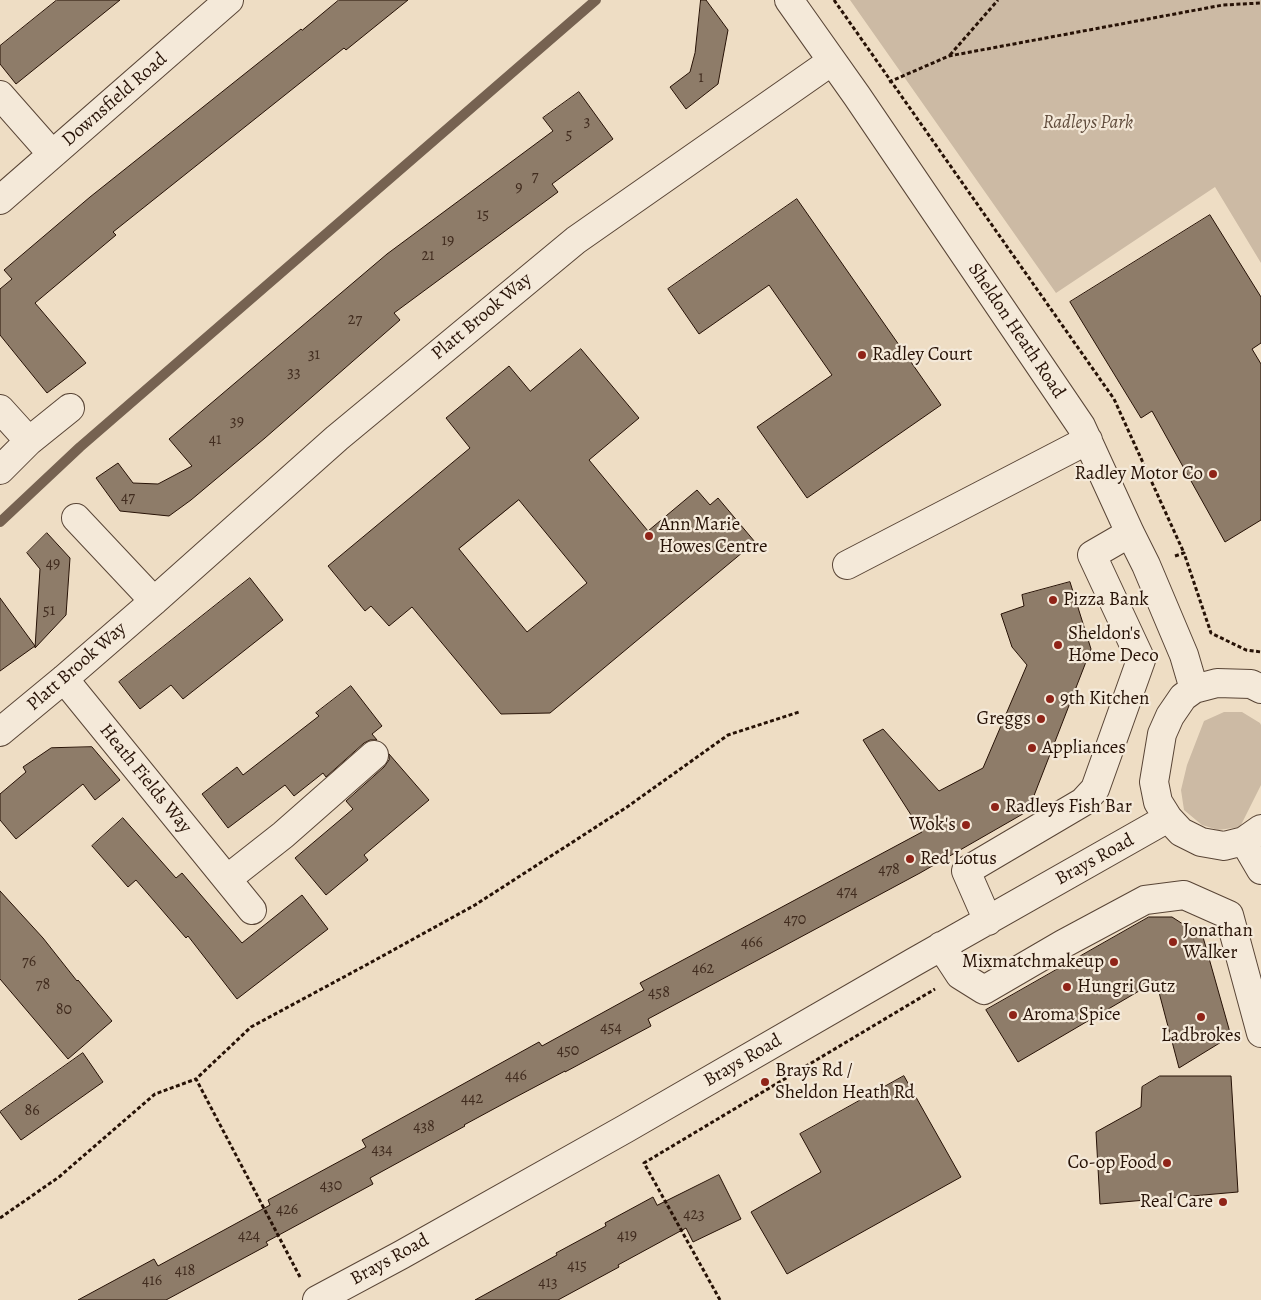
<!DOCTYPE html>
<html>
<head>
<meta charset="utf-8">
<style>
	body { margin:0 }
	canvas { display:block; background:#eeddc4 }
</style>
</head>
<body>
<canvas width="1261" height="1300"></canvas>
<script>
const c = document.querySelector('canvas').getContext('2d');
c.lineJoin = 'round';
function fillPath(path, color) {
  c.fillStyle = color;
  c.fill(path, 'evenodd');
}
function strokePath(path, color, width, dash) {
  c.strokeStyle = color;
  c.lineWidth = width;
  c.lineCap = dash ? 'butt' : 'round';
  c.setLineDash(dash || []);
  c.stroke(path);
}
function drawText(font, color, halo, rows, align = 'center') {
  c.font = font + ' Alegreya,serif';
  c.lineWidth = 4.5;
  c.setLineDash([]);
  c.textBaseline = 'middle';
  c.strokeStyle = halo;
  c.fillStyle = color;
  for (const [text, x, y, turn = 0] of rows) {
    c.save();
    c.translate(x, y);
    c.rotate((+turn || 0) * Math.PI / 180);
    c.textAlign = isNaN(turn) ? turn : align;
    if (halo) c.strokeText(text, 0, 0);
    c.fillText(text, 0, 0);
    c.restore();
  }
}
fillPath(new Path2D(`
	M850 0H1261V263L1215 187 1056 293Z
	M1224 712H1242L1260 723 1261 725V785L1240 827 1218 830 1202 825 1184 810 1181 790 1187 765 1204 721Z`), '#ccbaa4');
strokePath(new Path2D(`
	M0 522 80 447 596 0`), '#766251', 10);
const building = new Path2D(`
	M57 0H120L16 84 0 64V46Z
	M339 0H408L346 50 344 48 113 232 116 235 35 303 86 363 47 393 0 335V289L12 279 4 270 90 197 301 29 302 30Z
	M701 0H706L728 30 718 84 686 109 670 87 690 72 695 53Z
	M579 92 613 139 552 184 558 192 394 313 400 320 265 438 191 500 169 516 120 511 96 478 118 463 133 483 158 484 192 466 169 439 387 254 553 131 543 118Z
	M797 199 941 405 807 498 757 427 832 375 769 285 699 334 668 289Z
	M1210 215 1261 297V343L1252 349 1261 364V520L1225 542 1152 411 1141 418 1070 302Z
	M581 349 639 418 589 460 648 531 697 490 710 505 718 498 755 542 550 713 501 714 412 607 389 626 371 606 365 611 328 566 470 448 446 418 509 366 530 391ZM519 500 587 583 527 632 459 549Z
	M47 533 70 558 66 615 35 648 40 569 27 553Z
	M250 578 283 620 183 699 171 685 140 709 119 682Z
	M1070 582 1091 649 1028 811 920 873 648 1019 651 1026 565 1072V1071L514 1098 464 1125 465 1126 370 1178 373 1184 266 1242 268 1245 166 1300H78L154 1259 158 1266 270 1205 268 1200 366 1147 362 1140 539 1042 542 1046 613 1007 644 990 640 983 922 832 863 740 883 729 939 791 983 768 1027 665 1012 647 1001 614 1024 606 1022 595Z
	M0 598 35 646 0 671Z
	M351 686 382 726 372 734 377 740H370L364 743 326 777 323 773 294 796 285 785 228 828 202 794 237 767 243 775 319 716 316 713Z
	M92 747 120 780 95 800 83 784 16 839 0 820V794L26 772 23 767 51 748Z
	M389 754 429 800 364 855 368 860 326 895 295 858 353 809 346 801 384 767 389 760Z
	M123 818 176 878 182 873 242 943 302 895 328 929 237 999 188 936 186 938 136 880 128 887 92 846Z
	M0 891 43 938 77 981 78 980 112 1021 68 1059 0 979Z
	M1149 917H1172L1203 937 1231 1036 1179 1068 1156 981 1018 1062 986 1010Z
	M83 1053 103 1082 21 1140 0 1112Z
	M904 1076 961 1177 787 1274 751 1212 821 1172 800 1134Z
	M1160 1076H1231L1238 1192 1100 1204 1096 1132 1141 1107 1142 1087Z
	M719 1175 741 1219 693 1242 686 1228 618 1265 619 1267 558 1300H475L557 1255 556 1253 606 1226 605 1223 653 1197 657 1205Z`);
fillPath(building, '#8e7c69');
strokePath(building, '#271206', 1);
const minor = new Path2D(`
	M789 0 857 96 1081 426 1130 533 1146 565 1184 655 1194 689
	M0 95 52 154
	M0 200 229 0
	M0 409 29 441
	M0 470 29 441 70 408
	M76 518 154 601
	M847 565 1088 440
	M64 679 252 910
	M1261 689 1251 684 1217 683 1194 689 1183 697 1170 716 1162 734 1154 782 1158 802 1168 818 1181 832 1201 842 1224 846 1244 841 1261 829
	M0 732 64 679 154 601 337 438 576 240 832 61
	M1244 841 1261 870
	M227 879 283 835 374 755
	M988 921 966 871 1083 802 1095 789 1141 660 1092 555 1130 533
	M941 946 960 975 984 990 1063 944 1145 900 1184 895 1229 915 1261 1033
	M317 1300 401 1255 625 1129 914 962 1168 818`);
strokePath(minor, '#594536', 30);
strokePath(new Path2D(`
	M834 0 1114 399 1184 553
	M950 55 998 0
	M889 82 949 56 1223 5 1261 3
	M1175 556 1184 553 1211 633 1246 650 1261 652
	M0 1218 59 1177 155 1094 196 1079
	M300 1277 196 1079 251 1027 368 964 475 905 627 807 728 735 799 712
	M720 1300 644 1163 935 989`), '#271206', 3, [4, 2.5]);
strokePath(minor, '#f4e9d9', 28);
for (const [x, y, r, color] of [
	[862,355,5,"#8f2418"],
	[1213,474,5,"#8f2418"],
	[649,536,5,"#8f2418"],
	[1053,600,5,"#8f2418"],
	[1058,645,5,"#8f2418"],
	[1050,699,5,"#8f2418"],
	[1041,719,5,"#8f2418"],
	[1032,748,5,"#8f2418"],
	[995,807,5,"#8f2418"],
	[966,825,5,"#8f2418"],
	[910,859,5,"#8f2418"],
	[1173,942,5,"#8f2418"],
	[1114,962,5,"#8f2418"],
	[1067,987,5,"#8f2418"],
	[1013,1015,5,"#8f2418"],
	[1201,1017,5,"#8f2418"],
	[765,1082,5,"#8f2418"],
	[1167,1163,5,"#8f2418"],
	[1223,1202,5,"#8f2418"]
]) {
  const dot = new Path2D();
  dot.arc(x, y, r, 0, 2 * Math.PI);
  c.fillStyle = color;
  c.fill(dot);
  strokePath(dot, '#f4e9d9', 2);
}
drawText('16px', '#412c1f', null, [
	["1",701,78],
	["3",587,122],
	["5",569,135],
	["7",535,177],
	["9",519,188],
	["15",483,215],
	["19",448,241],
	["21",428,256],
	["27",355,320],
	["31",314,355],
	["33",294,373],
	["39",237,422],
	["41",215,440],
	["47",128,498],
	["49",53,564],
	["51",49,611],
	["478",889,870],
	["474",847,892],
	["470",795,920],
	["466",752,943],
	["76",29,962],
	["462",703,969],
	["78",43,985],
	["458",659,993],
	["80",64,1010],
	["454",611,1028],
	["450",568,1051],
	["446",516,1076],
	["442",472,1099],
	["86",32,1111],
	["438",424,1127],
	["434",382,1150],
	["430",331,1186],
	["426",287,1210],
	["423",694,1215],
	["424",249,1236],
	["419",627,1236],
	["415",577,1266],
	["418",185,1271],
	["416",152,1281],
	["413",548,1283]
]);
drawText('19px', '#271206', '#f4e9d9', [
	["Downsfield Road",115,100,-41],
	["Platt Brook Way",482,317,-40],
	["Sheldon Heath Road",1016,331,56],
	["Platt Brook Way",77,667,-41],
	["Heath Fields Way",145,779,51],
	["Brays Road",1095,860,-29],
	["Brays Road",743,1061,-30],
	["Brays Road",390,1260,-29]
]);
drawText('italic 19px', '#614d3d', '#f4e9d9', [
	["Radleys Park",1088,123]
]);
drawText('19px', '#271206', '#f4e9d9', [
	["Radley Court",872,355],
	["Radley Motor Co",1203,474,"right"],
	["Ann Marie",659,525],
	["Howes Centre",659,547],
	["Pizza Bank",1063,600],
	["Sheldon's",1068,634],
	["Home Deco",1068,656],
	["9th Kitchen",1060,699],
	["Greggs",1031,719,"right"],
	["Appliances",1042,748],
	["Radleys Fish Bar",1005,807],
	["Wok's",956,825,"right"],
	["Red Lotus",920,859],
	["Jonathan",1183,931],
	["Walker",1183,953],
	["Mixmatchmakeup",1104,962,"right"],
	["Hungri Gutz",1077,987],
	["Aroma Spice",1023,1015],
	["Ladbrokes",1201,1036,"center"],
	["Brays Rd /",775,1071],
	["Sheldon Heath Rd",775,1093],
	["Co-op Food",1157,1163,"right"],
	["Real Care",1213,1202,"right"]
], 'left');
</script>
</body>
</html>
